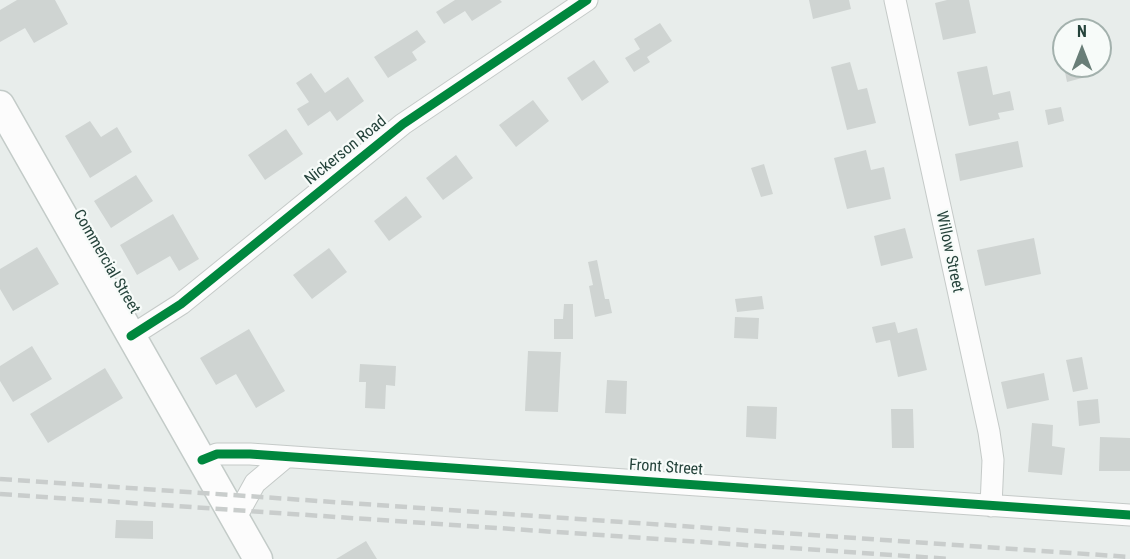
<!DOCTYPE html>
<html>
<head>
<meta charset="utf-8">
<style>
	body { margin:0 }
	#map { position:relative; width:1130px; height:559px; overflow:hidden; background:#e8edeb; font-family:"Roboto Condensed",sans-serif }
	canvas { display:block }
	.north { position:absolute; left:1052px; top:18px; width:60px; height:60px; box-sizing:border-box; background:#f7fbf9; border:2px solid #a3b1ad; border-radius:50%; rotate:0deg; font-size:16px; font-weight:700; line-height:24px; text-align:center; color:#24423a }
	.north::after { content:''; display:block; margin:auto; width:21px; height:27px; background:#697e78; clip-path:polygon(50% 0,100% 100%,50% 72%,0 100%) }
</style>
</head>
<body>
<div id="map">
<canvas width="1130" height="559"></canvas>
<div class="north">N</div>
</div>
<script>
const c = document.querySelector('canvas').getContext('2d');
c.lineJoin = 'round';
function fillPath(path, color) {
  c.fillStyle = color;
  c.fill(path, 'evenodd');
}
function strokePath(path, color, width, dash) {
  c.strokeStyle = color;
  c.lineWidth = width;
  c.lineCap = dash ? 'butt' : 'round';
  c.setLineDash(dash || []);
  c.stroke(path);
}
function drawText(font, color, halo, rows, align = 'center') {
  c.font = font + ' "Roboto Condensed",sans-serif';
  c.lineWidth = 4.5;
  c.setLineDash([]);
  c.textBaseline = 'middle';
  c.strokeStyle = halo;
  c.fillStyle = color;
  for (const [text, x, y, turn = 0] of rows) {
    c.save();
    c.translate(x, y);
    c.rotate((+turn || 0) * Math.PI / 180);
    c.textAlign = isNaN(turn) ? turn : align;
    if (halo) c.strokeText(text, 0, 0);
    c.fillText(text, 0, 0);
    c.restore();
  }
}
fillPath(new Path2D(`
	M17 0H55L68 24 34 43 25 28 0 42V10Z
	M455 0H500L502 2 472 21 465 11 444 24 436 12Z
	M809 0H849L851 9 813 19Z
	M947 0H969L976 33 943 40 935 3Z
	M660 23 672 41 647 57 650 62 634 72 625 58 640 49 634 39Z
	M417 30 426 42 412 52 417 60 388 78 374 57Z
	M594 60 609 82 582 101 567 78Z
	M850 62 858 90 867 88 876 123 847 130 831 67Z
	M987 66 993 95 1010 91 1014 110 998 113 1000 119 969 126 957 72Z
	M1079 66 1082 78 1067 82 1064 67Z
	M311 73 325 93 348 77 364 101 337 121 330 111 308 126 297 109 309 102 296 83Z
	M533 100 549 121 516 147 499 125Z
	M1061 107 1064 121 1048 125 1045 110Z
	M90 121 101 137 117 127 132 152 90 178 65 136Z
	M286 129 303 154 265 180 248 155Z
	M1018 141 1023 167 960 181 955 154Z
	M866 150 871 170 884 167 891 199 847 209 834 158Z
	M456 155 473 178 443 200 426 178Z
	M764 164 773 194 761 197 751 168Z
	M136 175 153 201 111 228 94 201Z
	M406 196 422 217 389 241 374 221Z
	M173 214 199 259 179 271 170 256 137 275 120 245Z
	M905 228 913 258 881 266 874 236Z
	M1034 238 1041 274 985 286 977 250Z
	M37 247 59 284 13 311 0 289V269Z
	M329 248 347 272 312 299 293 275Z
	M597 260 605 299H609L612 313 595 317 589 286 593 285 588 262Z
	M762 296 764 309 737 312 735 299Z
	M564 304H573V339H554V319H563Z
	M735 317 759 318 758 339 734 338Z
	M895 322 898 333 917 328 927 370 898 377 890 340 876 343 872 327Z
	M249 329 285 391 256 408 236 374 216 385 200 358Z
	M32 346 52 379 13 402 0 381V366Z
	M528 351 561 352 558 412 525 411Z
	M1082 357 1088 389 1073 392 1066 360Z
	M360 364 396 366 395 386 386 385 385 409 365 408 366 382H359Z
	M105 368 123 398 48 443 30 414Z
	M1044 373 1049 400 1007 409 1001 382Z
	M607 380 627 381 626 414 605 413Z
	M1098 399 1100 423 1079 426 1077 401Z
	M747 406 777 407 776 439 746 437Z
	M891 409H913L914 448H892Z
	M1032 423 1053 425 1052 446 1065 448 1062 475 1028 472Z
	M1100 437 1130 438V471H1099Z
	M116 520 153 521V539L115 538Z
	M366 541 377 559H336Z`), '#cfd4d2');
const street = new Path2D(`
	M895 0 989 432 993 460 991 506
	M131 336 181 304 403 124 587 0
	M202 460 217 454H250L1130 515
	M235 519 255 483 286 457`);
const secondary = new Path2D(`
	M0 105 258 559`);
strokePath(street, '#c5cac8', 23);
strokePath(secondary, '#c3cbc8', 31);
strokePath(street, '#fcfcfc', 21);
strokePath(secondary, '#fcfcfc', 28);
strokePath(new Path2D(`
	M0 479 1130 557
	M0 494 951 559`), '#c9cdcc', 4.5, [12, 6]);
strokePath(new Path2D(`
	M131 336 181 304 403 124 587 0
	M202 460 217 454H250L1130 515`), '#00873e', 9);
drawText('16px', '#24423a', '#f7fbf9', [
	["Nickerson Road",346,151,-39],
	["Willow Street",949,252,78],
	["Commercial Street",106,262,60],
	["Front Street",666,468,4]
]);
</script>
</body>
</html>
